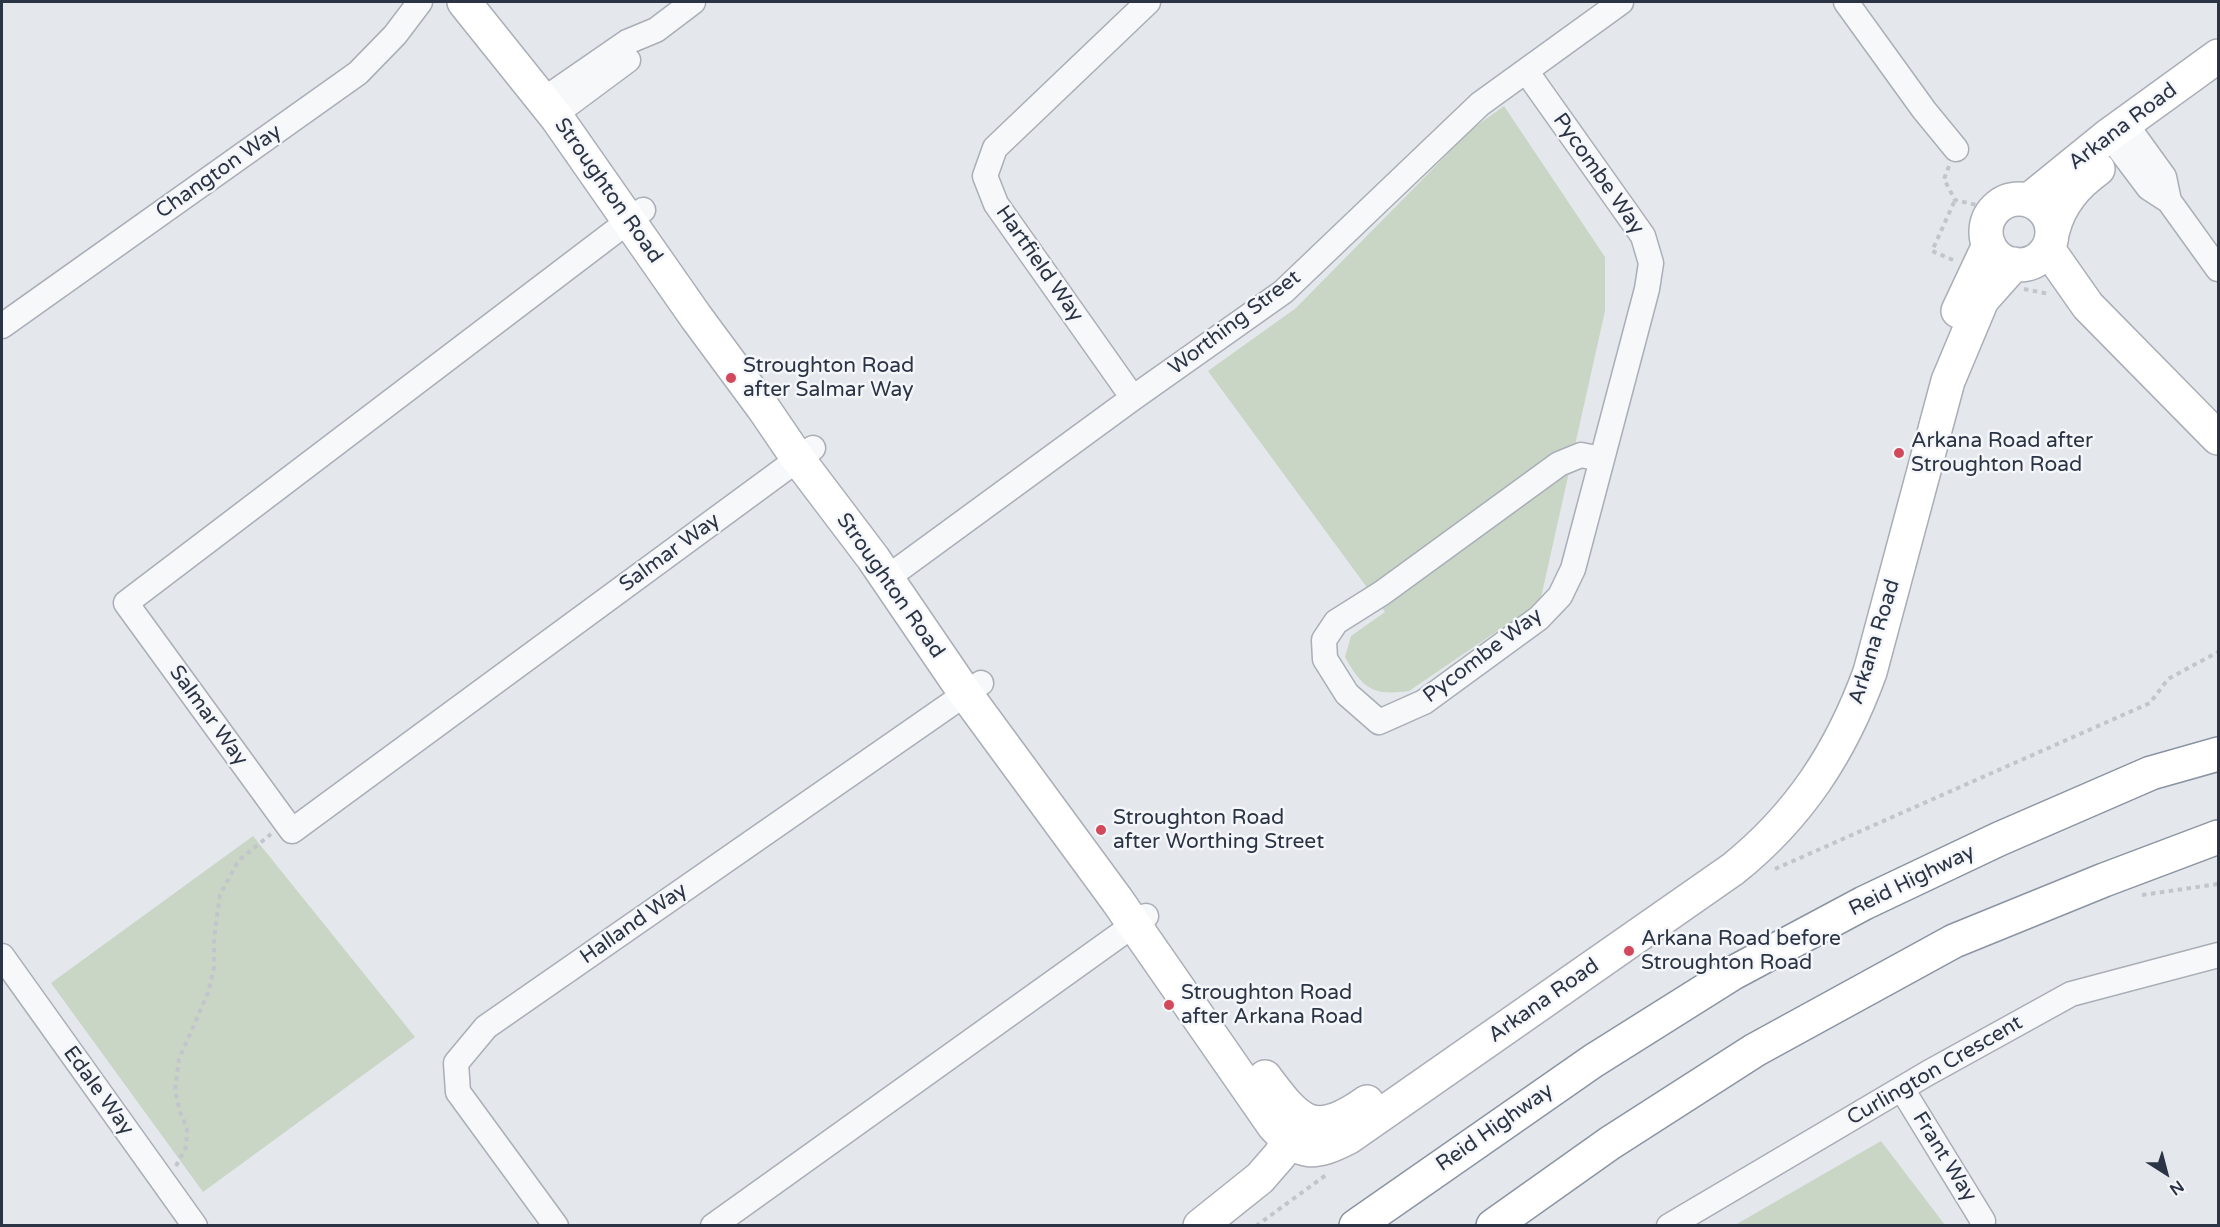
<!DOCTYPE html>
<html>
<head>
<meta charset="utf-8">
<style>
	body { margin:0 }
	#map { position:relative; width:2220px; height:1227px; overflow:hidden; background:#e4e7ec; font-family:"Varela Round",sans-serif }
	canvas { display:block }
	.frame { position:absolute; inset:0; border:3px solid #2b3445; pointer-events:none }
	.north { position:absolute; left:2136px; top:1143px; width:60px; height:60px; -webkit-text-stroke:4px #f4f6f9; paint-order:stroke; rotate:144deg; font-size:16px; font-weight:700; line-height:24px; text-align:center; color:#2b3445 }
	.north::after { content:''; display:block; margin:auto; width:21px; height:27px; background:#2b3445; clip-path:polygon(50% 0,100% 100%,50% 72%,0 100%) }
</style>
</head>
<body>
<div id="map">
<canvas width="2220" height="1227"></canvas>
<div class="frame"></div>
<div class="north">N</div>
</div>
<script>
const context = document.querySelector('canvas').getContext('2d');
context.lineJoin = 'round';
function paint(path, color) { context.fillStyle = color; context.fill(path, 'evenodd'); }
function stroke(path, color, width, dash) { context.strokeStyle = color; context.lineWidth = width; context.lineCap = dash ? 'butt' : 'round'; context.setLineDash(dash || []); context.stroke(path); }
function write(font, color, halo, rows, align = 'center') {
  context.font = font + ' "Varela Round",sans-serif'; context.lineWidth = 5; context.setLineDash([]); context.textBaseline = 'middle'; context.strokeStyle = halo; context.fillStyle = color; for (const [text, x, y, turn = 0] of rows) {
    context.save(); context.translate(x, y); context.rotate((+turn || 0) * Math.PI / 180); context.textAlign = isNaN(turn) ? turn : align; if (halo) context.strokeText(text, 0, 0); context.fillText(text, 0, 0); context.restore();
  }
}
paint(new Path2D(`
	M1504,106L1605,257V311L1540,602L1409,691C1373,696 1363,689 1345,657L1351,636L1385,612L1208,371L1296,308L1472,129Z
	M253,836L415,1037L203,1192L51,983Z
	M1881,1141L1945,1225H1735Z`), '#c9d6c5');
const street = new Path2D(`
	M1846,2L1924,110L1956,149
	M1526,71L1643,236L1651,263L1647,289L1573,569L1560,596L1539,618L1424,702L1379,722L1347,694L1325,659L1324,640L1336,622L1382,593L1559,464L1581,455L1601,459
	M543,100L627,42L656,30L693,2
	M554,115L628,60
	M2125,123L2164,177L2169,201
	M2109,135L2149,188L2169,201L2218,269
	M643,210L126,603L292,831L813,448
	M2,326L358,73L395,35L420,2
	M1133,398L996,204L985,176L995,148L1148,2
	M887,578L1133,398L1283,292L1480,104L1621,2
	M2,956L195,1226
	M1902,1089L1983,1221L1982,1226
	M556,1226L458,1092L456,1063L486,1027L981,683
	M713,1226L1146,916
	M1669,1226L1928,1073L2071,994L2218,955`);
const secondary = new Path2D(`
	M464,2L557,118L696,317L764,409L798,459L873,558L965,693L1117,900L1274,1126C1301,1156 1314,1155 1349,1137L1733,869C1799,816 1841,752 1870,672L1948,381L1982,300L2014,264
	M1986 232a33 33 0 1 1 66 0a33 33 0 1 1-66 0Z
	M2029,200L2109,135L2218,56
	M2053,230C2060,203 2076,185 2098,169
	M2048,249L2088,306L2218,438
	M1958,311L1989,245
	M1265,1077C1299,1123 1314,1140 1367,1102
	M1200,1226L1260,1178L1280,1155L1300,1122`);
const highway = new Path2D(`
	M1356,1226L1593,1061L1733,973L1864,903L1999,839L2151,773L2218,754
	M1493,1226L1610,1143L1755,1050L1954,941L2104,880L2218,837`);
stroke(street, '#a9aeb7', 27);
stroke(secondary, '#a9aeb7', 36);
stroke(highway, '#8b94a3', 36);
stroke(new Path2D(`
	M1949,166L1944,179L1955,200L1977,205L1990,216
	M1953,260L1932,251L1955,200
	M2024,289L2049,294
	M1775,869L2150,703L2168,679L2218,652
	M2142,895L2218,884
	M176,1166L186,1147L187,1128L180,1112L175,1090L179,1059L208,993L214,967V938L220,895L238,861L271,834
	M1256,1226L1326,1175`), '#c2c5cb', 4, [4.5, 4.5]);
stroke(street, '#f7f8fa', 24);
stroke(secondary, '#fff', 33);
stroke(highway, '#fff', 33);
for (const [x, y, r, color] of [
	[731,378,6,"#d1495b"],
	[1899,453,6,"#d1495b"],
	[1101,830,6,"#d1495b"],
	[1629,951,6,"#d1495b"],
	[1169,1005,6,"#d1495b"]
]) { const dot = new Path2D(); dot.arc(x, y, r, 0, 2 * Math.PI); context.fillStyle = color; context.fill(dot); stroke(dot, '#f4f6f9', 2); }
write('21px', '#2b3445', '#f4f6f9', [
	["Arkana Road",2123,127,-37],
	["Changton Way",219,172,-35],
	["Pycombe Way",1598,174,55],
	["Stroughton Road",608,191,55],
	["Hartfield Way",1039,264,55],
	["Worthing Street",1235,323,-37],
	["Salmar Way",670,553,-36],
	["Stroughton Road",890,586,55],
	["Arkana Road",1875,642,-73],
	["Pycombe Way",1483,656,-37],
	["Salmar Way",208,716,54],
	["Reid Highway",1912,881,-26],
	["Halland Way",634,924,-35],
	["Arkana Road",1544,1001,-35],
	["Curlington Crescent",1935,1071,-30],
	["Edale Way",98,1091,54],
	["Reid Highway",1495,1128,-35],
	["Frant Way",1944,1157,58]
]);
write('21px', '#2b3445', '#f4f6f9', [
	["Stroughton Road",743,366],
	["after Salmar Way",743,390],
	["Arkana Road after",1911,441],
	["Stroughton Road",1911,465],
	["Stroughton Road",1113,818],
	["after Worthing Street",1113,842],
	["Arkana Road before",1641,939],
	["Stroughton Road",1641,963],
	["Stroughton Road",1181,993],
	["after Arkana Road",1181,1017]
], 'left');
</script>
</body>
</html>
